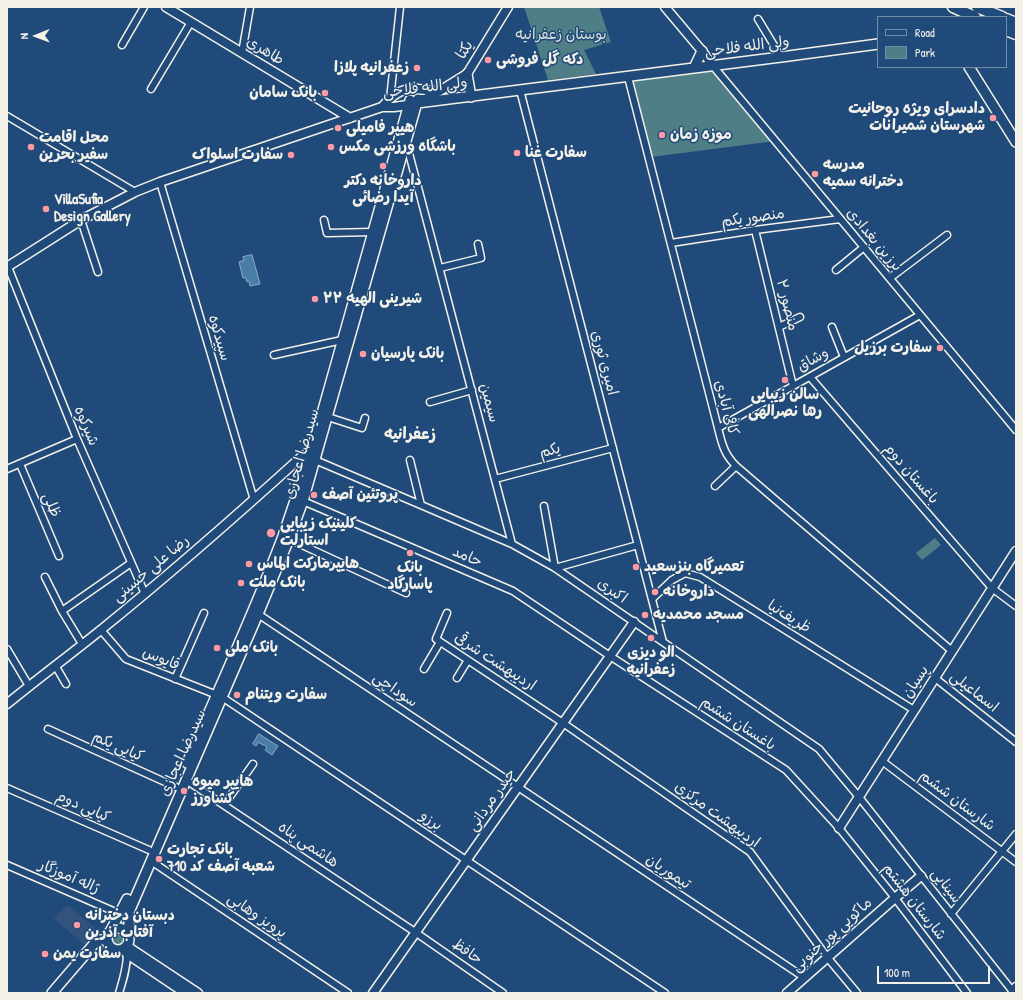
<!DOCTYPE html>
<html>
<head>
<meta charset="utf-8">
<style>
	body { margin:0 }
	#map { position:relative; width:1023px; height:1000px; overflow:hidden; background:#1f4a7a; font-family:"Patrick Hand",sans-serif }
	canvas { display:block }
	.frame { position:absolute; inset:0; border:8px solid #f4f1e8; pointer-events:none }
	.legend { position:absolute; left:877px; top:16px; width:130px; height:52px; box-sizing:border-box; background:#1f4a7a; border:1px solid #748da6; margin:0; padding:5px 7px; list-style:none; font-size:12px; color:#f4f1e8 }
	.legend li { display:flex; align-items:center; gap:8px; height:20px }
	.legend b { width:20px; border:1px solid #748da6 }
	.north { position:absolute; left:16px; top:16px; width:40px; height:40px; -webkit-text-stroke:3px #1f4a7a; paint-order:stroke; rotate:269deg; font-size:11px; font-weight:700; line-height:16px; text-align:center; color:#f4f1e8 }
	.north::after { content:''; display:block; margin:auto; width:14px; height:18px; background:#f4f1e8; clip-path:polygon(50% 0,100% 100%,50% 72%,0 100%) }
	.scale { position:absolute; left:877px; top:966px; width:113px; height:18px; box-sizing:border-box; border:2px solid #f4f1e8; border-top:0; padding-left:5px; font-size:12px; line-height:14px; white-space:nowrap; color:#f4f1e8; -webkit-text-stroke:3px #1f4a7a; paint-order:stroke }
</style>
</head>
<body>
<div id="map">
<canvas width="1023" height="1000"></canvas>
<div class="frame"></div>
<ul class="legend">
<li><b style="height:5px;background:#1f4a7a"></b>Road</li>
<li><b style="height:11px;background:#507e87"></b>Park</li>
</ul>
<div class="north">N</div>
<div class="scale">100 m</div>
</div>
<script>
const context = document.querySelector('canvas').getContext('2d');
context.lineJoin = 'round';
function paint(path, color) { context.fillStyle = color; context.fill(path, 'evenodd'); }
function stroke(path, color, width, dash) { context.strokeStyle = color; context.lineWidth = width; context.lineCap = dash ? 'butt' : 'round'; context.setLineDash(dash || []); context.stroke(path); }
function write(font, color, halo, rows, align = 'center') {
  context.font = font + ' "Patrick Hand","Playpen Sans Arabic",sans-serif'; context.lineWidth = 3; context.setLineDash([]); context.textBaseline = 'middle'; context.strokeStyle = halo; context.fillStyle = color; for (const [text, x, y, turn = 0] of rows) {
    context.save(); context.translate(x, y); context.rotate((+turn || 0) * Math.PI / 180); context.textAlign = isNaN(turn) ? turn : align; if (halo) context.strokeText(text, 0, 0); context.fillText(text, 0, 0); context.restore();
  }
}
paint(new Path2D(`
	M67,905L99,931L85,945L54,919Z`), '#33537e');
paint(new Path2D(`
	M524,7H599L611,42L584,50L596,74L548,80Z
	M711,66L775,141L651,157L630,76Z
	M935,538L941,545L922,560L916,553Z
	M109 939a9 9 0 1 1 18 0a9 9 0 1 1-18 0Z`), '#507e87');
const water = new Path2D(`
	M252,255L260,284L250,286L249,281L247,282L246,278H243L239,262L244,260L243,257Z
	M259,734L278,746L272,755L265,750L267,747L264,745H263L258,742L256,746L253,744Z`);
paint(water, '#497ca6');
stroke(water, '#8dabc0', 1);
const minor = new Path2D(`
	M758,19L781,57
	M122,45L144,7
	M242,53L250,7
	M713,66L1016,430
	M628,77L718,428C722,444 724,454 736,466L952,651
	M151,89L191,22
	M520,90L663,642
	M390,99L400,7
	M7,116L135,192
	M406,142L512,544
	M160,182L254,500
	M81,220L98,272
	M324,220L327,233L372,232
	M755,230L793,386
	M671,243L755,230L840,219
	M8,267L77,439L145,594
	M440,268L481,258L478,244
	M836,270L864,247
	M890,278L947,235
	M779,327L800,317
	M832,327L844,357
	M274,355L342,340
	M810,377L992,588L1016,606
	M430,402L472,390
	M328,417L362,428L365,418
	M718,428L920,315
	M315,460L421,505L512,544L555,568L819,749L859,797L1014,993
	M410,460L421,505
	M20,464L59,556
	M7,469L77,439
	M495,479L613,448
	M715,486L736,466
	M303,501L513,591L610,656L786,770L839,828L895,898L967,993
	M544,506L555,568L638,545
	M289,539L406,593
	M45,577L62,611L82,644
	M652,599L672,580L685,573L700,577L914,710
	M62,611L131,563
	M447,613L436,639L563,723L750,852L827,957L857,993
	M258,614L805,978
	M101,630L126,659L222,697L665,993
	M7,649L29,686
	M55,665L66,684
	M424,669L440,642
	M457,678L468,660
	M935,678L1016,742
	M175,679L204,613
	M48,729L176,787
	M882,761L1016,862
	M186,780L415,932L503,993
	M7,788L149,850
	M224,805L253,764
	M151,861L348,993
	M7,865L120,914
	M951,914L1016,834
	M119,993C123,980 127,968 127,954`);
const tertiary = new Path2D(`
	M166,7L350,118
	M665,7L702,51L713,66
	M419,99H425L438,92L467,74L508,7
	M382,107C400,85 412,87 438,92
	M7,267L81,220L135,192L160,182L382,107H394L414,104
	M7,704C39,678 71,654 102,629C170,574 236,516 300,458L304,455L310,456
	M839,828L1016,551
	M127,946L198,993
	M123,949L127,954L185,993
	M1013,991L1016,987
	M373,993L634,622
	M787,993L895,898L921,876`);
const secondary = new Path2D(`
	M969,67L1016,142
	M694,68L702,51
	M467,74L471,97
	M417,103L781,57L878,44
	M187,763C219,688 254,613 283,536C292,510 301,483 310,456L410,100
	M107 939a11 11 0 1 1 22 0a11 11 0 1 1-22 0Z
	M111,930L127,899
	M129,937V912L258,614L289,539L303,501L418,99
	M52,993L94,944L100,940H107`);
const primary = new Path2D(`
	M953,7L975,17
	M977,7L1002,17
	M1006,19L1016,23
	M1006,30L1016,34`);
stroke(minor, '#f4f1e8', 9);
stroke(tertiary, '#f4f1e8', 11);
stroke(secondary, '#f4f1e8', 12);
stroke(primary, '#f4f1e8', 13);
stroke(minor, '#1f4a7a', 6);
stroke(tertiary, '#1f4a7a', 8);
stroke(secondary, '#1f4a7a', 9);
stroke(primary, '#1f4a7a', 10);
for (const [x, y, r, color] of [
	[488,60,4,"#ff9aa2"],
	[417,68,4,"#ff9aa2"],
	[325,93,4,"#ff9aa2"],
	[993,118,4,"#ff9aa2"],
	[338,128,4,"#ff9aa2"],
	[662,135,4,"#ff9aa2"],
	[31,147,4,"#ff9aa2"],
	[331,147,4,"#ff9aa2"],
	[517,153,4,"#ff9aa2"],
	[291,155,4,"#ff9aa2"],
	[383,166,4,"#ff9aa2"],
	[815,174,4,"#ff9aa2"],
	[46,209,4,"#ff9aa2"],
	[315,299,4,"#ff9aa2"],
	[940,348,4,"#ff9aa2"],
	[363,354,4,"#ff9aa2"],
	[785,380,4,"#ff9aa2"],
	[314,495,4,"#ff9aa2"],
	[271,533,5,"#ff9aa2"],
	[410,553,4,"#ff9aa2"],
	[249,564,4,"#ff9aa2"],
	[636,567,4,"#ff9aa2"],
	[241,583,4,"#ff9aa2"],
	[655,592,4,"#ff9aa2"],
	[645,615,4,"#ff9aa2"],
	[651,638,4,"#ff9aa2"],
	[217,648,4,"#ff9aa2"],
	[237,695,4,"#ff9aa2"],
	[184,791,4,"#ff9aa2"],
	[159,859,4,"#ff9aa2"],
	[77,925,4,"#ff9aa2"],
	[45,954,4,"#ff9aa2"]
]) { const dot = new Path2D(); dot.arc(x, y, r, 0, 2 * Math.PI); context.fillStyle = color; context.fill(dot); stroke(dot, '#1f4a7a', 1.5); }
write('15px', '#dbe0d9', '#1f4a7a', [
	["بوستان زعفرانیه",561,35]
]);
write('15px', '#f4f1e8', '#1f4a7a', [
	["ولی‌ الله فلاحی",747,47,-7],
	["یکتا",465,50,-58],
	["طاهری",265,51,31],
	["ولی‌ الله فلاحی",425,88,-7],
	["منصور یکم",753,218,-8],
	["برزین بغدادی",874,240,50],
	["منصور ۲",787,305,76],
	["سپیدکوه",219,338,74],
	["وشاق",813,360,-29],
	["امیری ثوری",604,363,75],
	["سیمین",489,403,75],
	["کافی آبادی",726,408,75],
	["شیرکوه",86,426,67],
	["یکم",550,451,-15],
	["سیدرضا اعجازی",302,454,-74],
	["باغستان دوم",911,474,49],
	["ظلی",51,505,67],
	["حامد",467,557,23],
	["رضا علی حسینی",151,569,-40],
	["اکبری",612,591,35],
	["ظریف‌نیا",789,617,32],
	["قایوس",161,659,22],
	["اردیبهشت شرقی",495,662,33],
	["پسیان",916,682,-57],
	["سوداچی",395,690,34],
	["اسماعیلی",974,692,38],
	["باغستان ششم",738,724,33],
	["کیایی یکم",118,747,24],
	["سیدرضا اعجازی",183,753,-66],
	["حیدر مردانی",492,800,-55],
	["شارستان ششم",957,801,37],
	["کیایی دوم",83,807,24],
	["اردیبهشت مرکزی",717,815,36],
	["برزو",431,821,34],
	["هاشمی پناه",308,845,34],
	["تیموریان",668,872,34],
	["ژاله آموزگار",69,877,23],
	["سینایی",946,886,52],
	["شارستان هشتم",914,902,52],
	["پرویز وهابی",257,916,34],
	["ماکویی‌ پور جنوبی",832,935,-42],
	["حافظ",467,952,35]
]);
write('bold 15px', '#f4f1e8', '#1f4a7a', [
	["دکه گل فروشی",496,60],
	["زعفرانیه پلازا",409,68,"right"],
	["بانک سامان",317,93,"right"],
	["دادسرای ویژه روحانیت",985,109,"right"],
	["شهرستان شمیرانات",985,126,"right"],
	["هیپر فامیلی",346,128],
	["موزه زمان",670,135],
	["محل اقامت",39,138],
	["سفیر بحرین",39,155],
	["باشگاه ورزشی مکس",339,147],
	["سفارت غنا",525,153],
	["سفارت اسلواک",283,155,"right"],
	["مدرسه",823,165],
	["دخترانه سمیه",823,182],
	["داروخانه دکتر",383,181,"center"],
	["آیدا رضائی",383,198,"center"],
	["VillaSufia",54,200],
	["Design Gallery",54,217],
	["شیرینی الهیه ٣٣",323,299],
	["سفارت برزیل",932,348,"right"],
	["بانک پارسیان",371,354],
	["سالن زیبایی",785,395,"center"],
	["رها نصرالهی",785,412,"center"],
	["پروتئین آصف",322,495],
	["کلینیک زیبایی",280,524],
	["استارلت",280,541],
	["هایپرمارکت الماس",257,564],
	["تعمیرگاه بنزسعید",644,567],
	["بانک",410,568,"center"],
	["پاسارگاد",410,585,"center"],
	["بانک ملت",249,583],
	["داروخانه",663,592],
	["مسجد محمدیه",653,615],
	["بانک ملی",225,648],
	["الو دیزی",651,653,"center"],
	["زعفرانیه",651,670,"center"],
	["سفارت ویتنام",245,695],
	["هایپر میوه",192,782],
	["کشاورز",192,799],
	["بانک تجارت",167,850],
	["شعبه آصف کد 710",167,867],
	["دبستان دخترانه",85,916],
	["آفتاب آذرین",85,933],
	["سفارت یمن",53,954]
], 'left');
write('bold 16px', '#f4f1e8', '#1f4a7a', [
	["زعفرانیه",410,435]
]);
</script>
</body>
</html>
